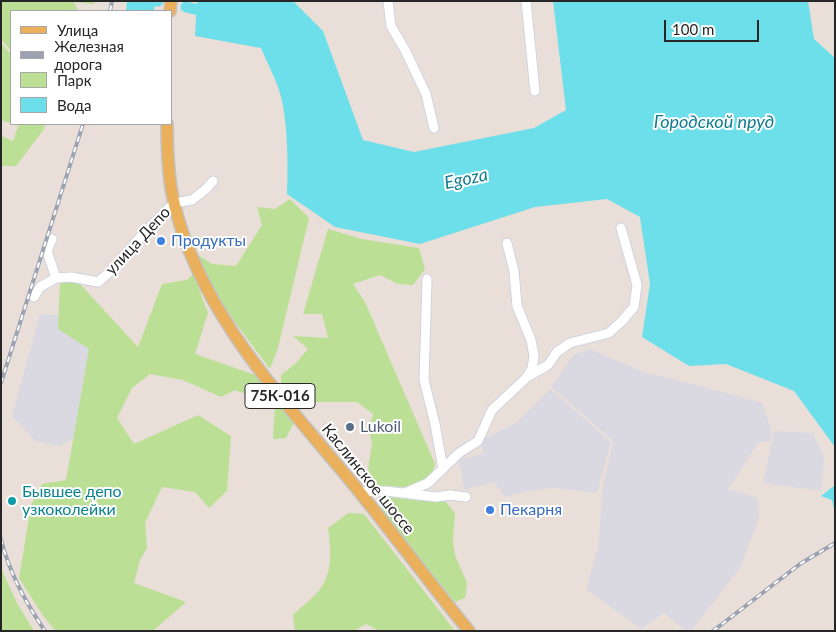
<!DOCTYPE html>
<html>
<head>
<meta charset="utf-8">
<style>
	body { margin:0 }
	#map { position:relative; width:836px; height:632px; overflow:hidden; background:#e9dfd8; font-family:Lato,sans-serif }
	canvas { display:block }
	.frame { position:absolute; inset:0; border:2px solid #262626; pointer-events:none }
	.legend { position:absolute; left:10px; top:10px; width:162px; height:115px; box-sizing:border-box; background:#fff; border:1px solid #a8a8a8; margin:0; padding:6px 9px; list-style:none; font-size:15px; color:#262626 }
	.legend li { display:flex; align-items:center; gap:10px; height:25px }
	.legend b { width:25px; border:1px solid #a8a8a8 }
	.scale { position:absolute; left:664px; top:20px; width:95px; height:22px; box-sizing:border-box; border:2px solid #262626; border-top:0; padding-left:6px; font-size:15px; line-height:18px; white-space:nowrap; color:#262626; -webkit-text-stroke:4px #fff; paint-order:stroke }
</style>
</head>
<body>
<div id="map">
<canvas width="836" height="632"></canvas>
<div class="frame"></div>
<ul class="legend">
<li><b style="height:6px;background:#ebb05b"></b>Улица</li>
<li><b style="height:6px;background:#9ba2b1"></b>Железная дорога</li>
<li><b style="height:14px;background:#bbdf95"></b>Парк</li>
<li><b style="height:14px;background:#6cdfea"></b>Вода</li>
</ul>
<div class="scale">100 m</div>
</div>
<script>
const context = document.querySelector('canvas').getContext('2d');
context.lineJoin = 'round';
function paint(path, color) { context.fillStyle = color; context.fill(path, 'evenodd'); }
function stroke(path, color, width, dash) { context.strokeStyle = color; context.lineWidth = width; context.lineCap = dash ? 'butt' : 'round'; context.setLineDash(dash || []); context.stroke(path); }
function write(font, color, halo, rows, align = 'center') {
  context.font = font + ' Lato,sans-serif'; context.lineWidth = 4; context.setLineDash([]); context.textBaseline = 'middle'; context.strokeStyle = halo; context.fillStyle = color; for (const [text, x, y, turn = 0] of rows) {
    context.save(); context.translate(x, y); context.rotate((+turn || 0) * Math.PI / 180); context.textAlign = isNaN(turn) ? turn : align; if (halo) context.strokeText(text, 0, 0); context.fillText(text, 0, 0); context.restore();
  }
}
paint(new Path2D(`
	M40,314L65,316L96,348L84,434L59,446L35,441L12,416Z
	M590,349L644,372L694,384L762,403L771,428V441L758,443L728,489L758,498L759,518L740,568L691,631H686L664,613L641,629L586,589L598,548L603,487L613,441L551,387L573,355Z
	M550,389L611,442L597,493L553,488L523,492L505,497L494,482L464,490L459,460L484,453L479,441L517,422Z
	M774,431L813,433L824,457L821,491L763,483Z`), '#dad9e1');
paint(new Path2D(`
	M1,1H95L94,4L74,2L78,11H11V51L1,39Z
	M1,43L11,54V124H13L1,120Z
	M19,124H45L44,129L16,166H1V136L13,141Z
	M290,199L309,218L278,348L270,369L208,286L198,255L212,264L236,266L262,225L257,207L275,209Z
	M328,229L362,239L419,248L425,269L413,285L398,284L380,275L353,284L365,302L435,464L430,480L408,487L378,486L368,470L372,443L369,429L373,414L357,402H317L297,399L281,386V375L295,364L308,349L293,336L328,338L322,314H303Z
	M193,274L208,313L195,354L258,376L266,386L257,394L278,402L294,423L286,438L273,439L275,405L235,390L221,397L183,380L150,374L132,388L117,418L134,444L198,415L231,436L227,491L209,508L195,492L162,487L145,523L147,548L140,560L134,583L186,602L153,631H56L44,617L19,578L31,505L42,484L66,480L89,349L58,329L60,282L79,283L138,347L162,284L187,280Z
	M387,497L423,501H445L455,513L453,541L455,555L467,583L465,598L455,602L379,510Z
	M348,513L364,514L455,631H379L366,624L354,631H295L293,615C301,607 314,598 321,588C333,570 331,549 328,528Z
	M1,568L17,603L34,631H1Z`), '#bbdf95');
paint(new Path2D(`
	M127,1H155L154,11H126Z
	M197,1H293L323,31L363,140L414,152L534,128L566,110L553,1H808L814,39L835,58V447L794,391L726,364L689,366L642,337L650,284L640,217L607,199L535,207L420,244L335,227L287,194C288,165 288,134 283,106C280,86 269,67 261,48L195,36Z
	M835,485V514L832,500L821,496Z`), '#6cdfea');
stroke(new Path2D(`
	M157,1H158
	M186,7L211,13`), '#6cdfea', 11);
const minor = new Path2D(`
	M388,1L391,26L405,50L426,94L434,128
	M526,1L535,91
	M52,239L47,251L56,278L71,277L98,282L112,270L143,234L174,203L192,200L206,189L213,181
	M427,279L424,380L435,424L443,469
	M34,297L40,287L56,278
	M527,377L548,365L557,352L570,343L609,333L622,321L634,307L637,285L621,228
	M359,492L386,491L436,497L450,495L466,497
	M405,493L428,483L459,453L478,441L492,410L525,379L532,369L534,356L531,340L517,306L514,271L507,243`);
const major = new Path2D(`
	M170,11L171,1
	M167,124C167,150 168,177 174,203C200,312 280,396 349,479C390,529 428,581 469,631`);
stroke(minor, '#cdd4e0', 11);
stroke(major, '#c2c2c2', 14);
stroke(minor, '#fff', 9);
stroke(major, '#ebb05b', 11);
const rail = new Path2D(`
	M110,11L112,1
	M1,383L83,124
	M1,539C9,573 26,603 45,631
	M713,631L800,564L835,543`);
stroke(rail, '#9ba2b1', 4);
stroke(rail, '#fff', 2, [5.5]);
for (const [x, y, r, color] of [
	[161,241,5,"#3f7fe0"],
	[350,427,5,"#5c6f8a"],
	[12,501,5,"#0f9aa8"],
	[490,510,5,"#3f7fe0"]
]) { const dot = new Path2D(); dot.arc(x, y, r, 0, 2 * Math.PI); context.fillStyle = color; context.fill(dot); stroke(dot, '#fff', 2); }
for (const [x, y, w] of [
	[280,396,70]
]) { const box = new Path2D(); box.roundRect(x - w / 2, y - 12.5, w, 25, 4); context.fillStyle = '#fff'; context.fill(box); stroke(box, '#262626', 1); }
write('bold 15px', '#262626', null, [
	["75К-016",280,396]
]);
write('16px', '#262626', '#fff', [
	["улица Депо",138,241,-47],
	["Каслинское шоссе",368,479,51]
]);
write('16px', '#366cbe', '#fff', [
	["Продукты",171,241],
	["Пекарня",500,510]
], 'left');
write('16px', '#4e5e75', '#fff', [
	["Lukoil",360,427]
], 'left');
write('16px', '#0d838f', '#fff', [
	["Бывшее депо",22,492],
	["узкоколейки",22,510]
], 'left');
write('italic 18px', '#117b90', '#fff', [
	["Городской пруд",714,122],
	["Egoza",466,179,-12]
]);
</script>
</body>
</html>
